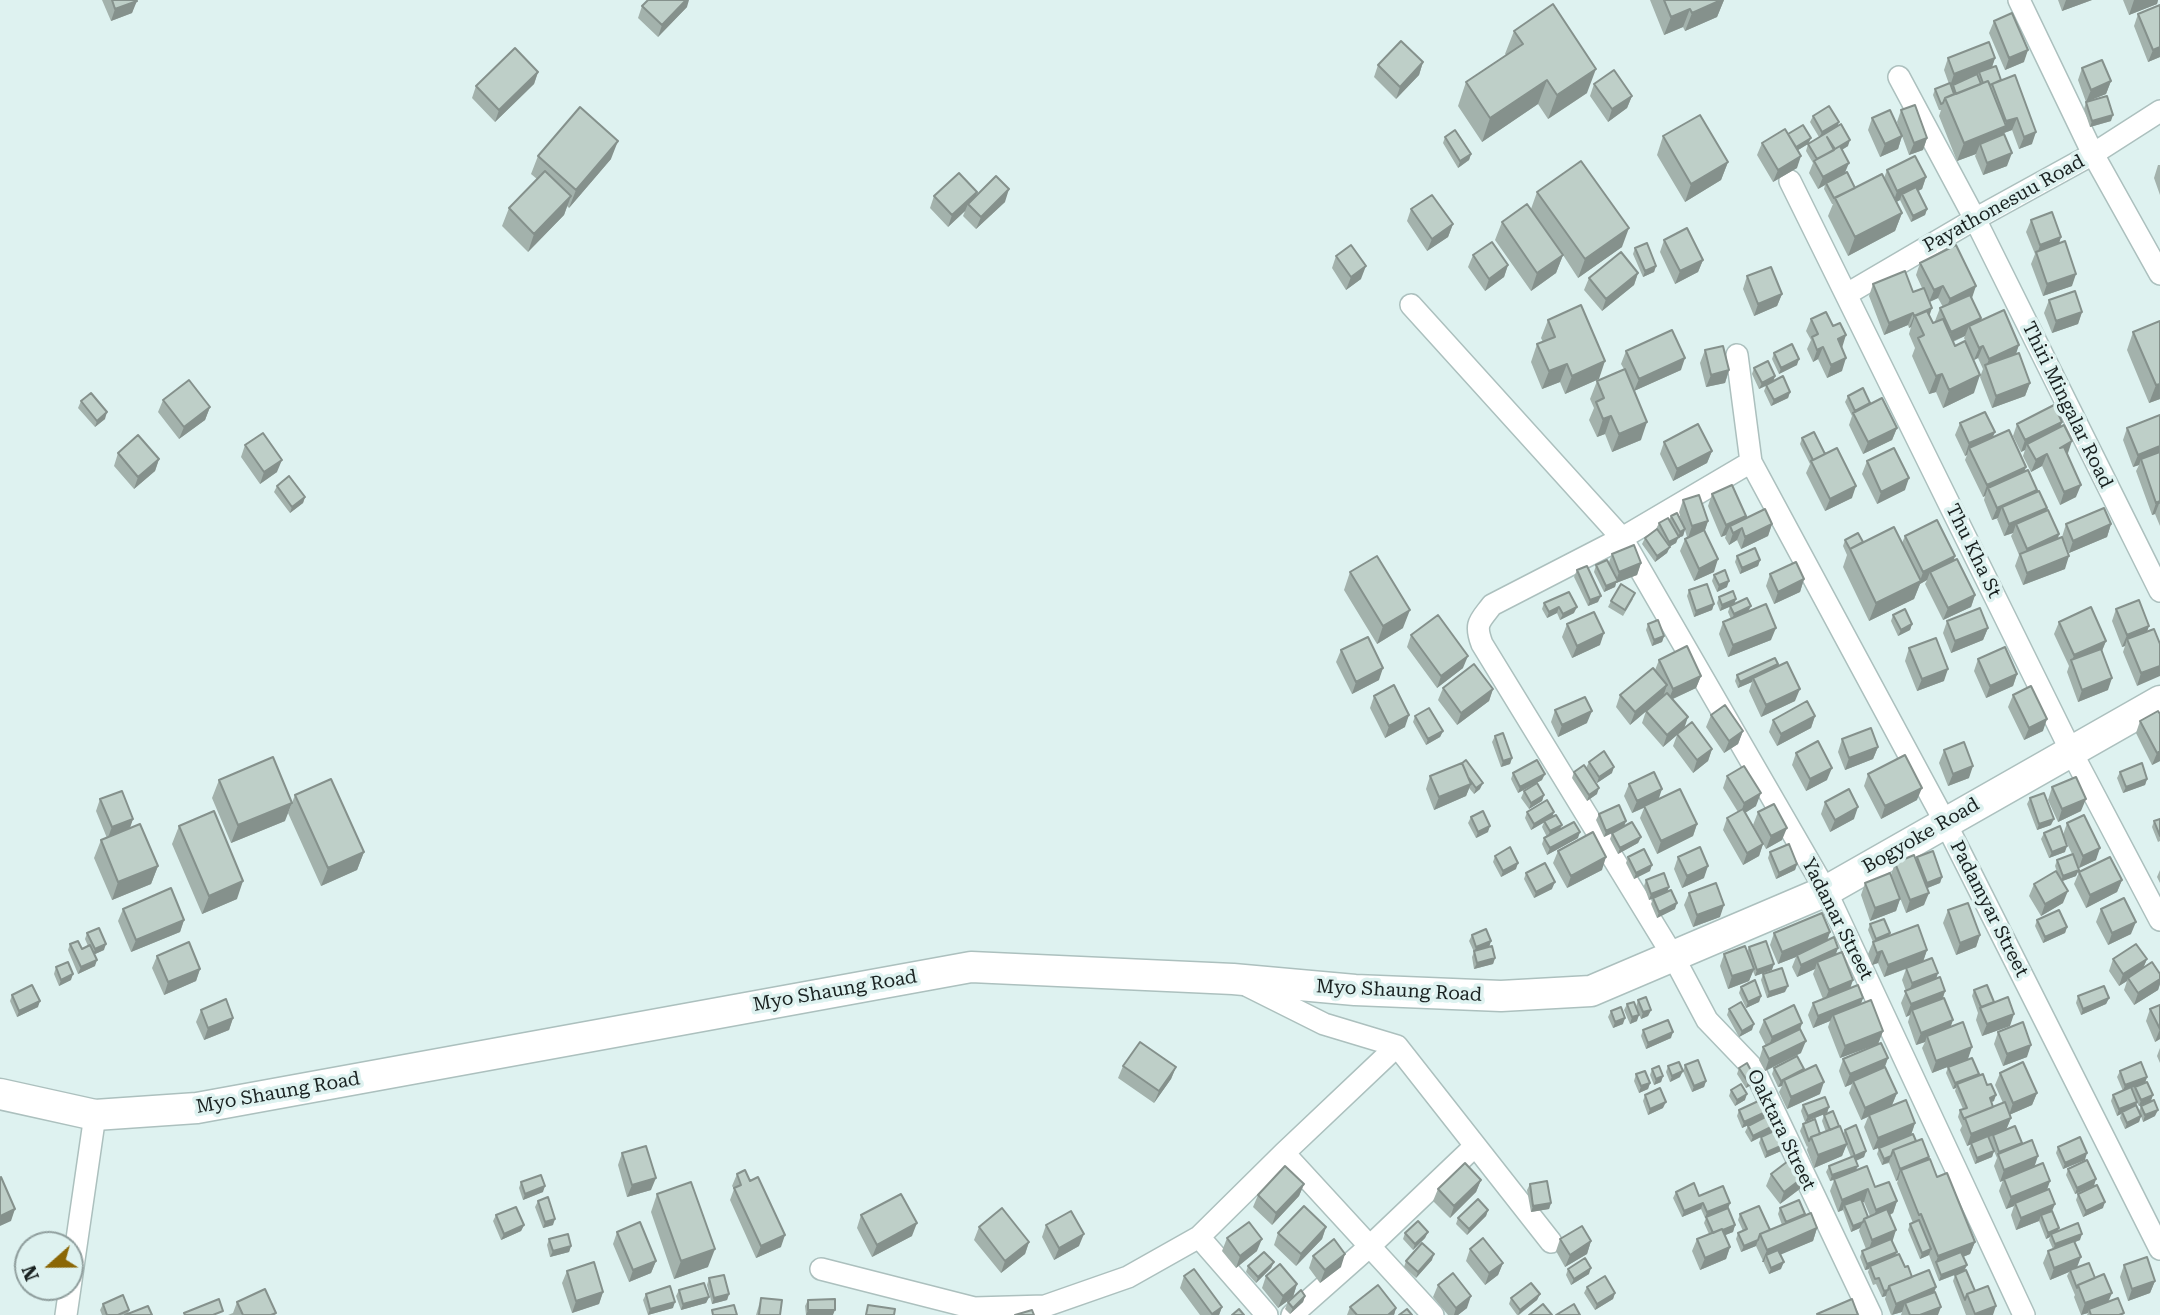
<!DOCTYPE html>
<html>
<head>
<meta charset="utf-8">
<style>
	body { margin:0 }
	#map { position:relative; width:2160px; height:1315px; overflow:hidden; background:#def2f0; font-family:"Roboto Serif",serif }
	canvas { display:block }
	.north { position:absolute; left:14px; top:1231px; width:70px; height:70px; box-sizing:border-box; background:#def2f0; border:2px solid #8f9e9d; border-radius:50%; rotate:249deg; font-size:19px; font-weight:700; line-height:28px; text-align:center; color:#192120 }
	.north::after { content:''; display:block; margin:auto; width:24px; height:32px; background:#8b6706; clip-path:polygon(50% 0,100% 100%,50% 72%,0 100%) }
</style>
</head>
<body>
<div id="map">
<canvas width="2160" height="1315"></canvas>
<div class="north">N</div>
</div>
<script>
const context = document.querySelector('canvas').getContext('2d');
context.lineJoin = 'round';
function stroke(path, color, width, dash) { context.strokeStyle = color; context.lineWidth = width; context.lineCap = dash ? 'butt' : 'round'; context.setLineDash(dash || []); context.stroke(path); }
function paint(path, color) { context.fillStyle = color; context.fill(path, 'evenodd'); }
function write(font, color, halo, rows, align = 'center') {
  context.font = font + ' "Roboto Serif",serif'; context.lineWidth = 7; context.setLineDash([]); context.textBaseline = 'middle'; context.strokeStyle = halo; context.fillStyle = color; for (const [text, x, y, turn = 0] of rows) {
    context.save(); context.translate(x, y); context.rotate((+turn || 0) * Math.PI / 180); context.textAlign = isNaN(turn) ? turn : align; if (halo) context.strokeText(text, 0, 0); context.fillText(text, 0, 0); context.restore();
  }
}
const street = new Path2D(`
	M2019,0L2093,154L2160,274
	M1899,77L1975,219L2160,591
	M1790,181L2071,751L2160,920
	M1847,294L1975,219L2093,154L2160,111
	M1411,305L1622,538L1826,891L2024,1315
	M1737,355L1751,462L1622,538L1492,605C1480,621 1474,623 1482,644L1673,956L1707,1020L1754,1069L1871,1315
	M1751,462L1945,822L2160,1249
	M1248,986L1324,1024L1397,1046L1551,1242
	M1284,1153L1433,1315
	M1199,1237L1267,1315
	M821,1269L974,1308L1045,1306L1128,1277L1199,1237L1284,1153L1397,1046
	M66,1315L95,1115
	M1292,1315L1370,1246L1475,1146`);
const secondary = new Path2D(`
	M0,1094L95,1115L197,1108L971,967L1233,979L1355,990L1501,996L1591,991L1826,891L2160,701`);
stroke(street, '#acc0be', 24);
stroke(secondary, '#acc0be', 33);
stroke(street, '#fff', 21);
stroke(secondary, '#fff', 30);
paint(new Path2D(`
	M102,0H136L132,13L111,21Z
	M1650,0H1724L1717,17L1685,31L1683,27L1664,35Z
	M2058,0H2092L2062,11Z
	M2123,0H2158L2157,4L2129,15Z
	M2160,5V57L2148,62L2134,26L2138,14Z
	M642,6L687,7L658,37L638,18Z
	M1994,21L2024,62L2005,70L1989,33Z
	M1514,31L1587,93L1548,119L1538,104L1482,142L1458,106L1466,82L1506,55L1505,54Z
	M1948,58H1995L1992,67L2001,80L2032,144L2019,149L2012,130L2004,133L2007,166L1983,175L1975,156L1976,154L1957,161L1939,116L1941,110H1939L1933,95L1935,89L1949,84L1944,70Z
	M1423,62L1419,75L1396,99L1374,77L1378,65Z
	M2082,68L2111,81L2106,94L2086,102L2078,80Z
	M538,72L534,84L495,122L472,98L476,86Z
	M1594,84L1632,96L1627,108L1608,122L1590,96Z
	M2086,102L2111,121L2090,127L2084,109Z
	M1901,110L1927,138L1923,150L1909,155L1897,122Z
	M1813,116L1837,127L1848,146L1842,150L1845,173L1855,188L1884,178L1887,170L1926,177L1922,189L1918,191L1927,209L1925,215L1911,222L1900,200L1896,202L1902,213L1895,231L1848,256L1828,216L1833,204H1832L1824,189L1825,185L1818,189L1809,173L1813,163L1806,151L1808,144L1819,137L1810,122Z
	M1872,118L1902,136L1898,149L1880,157L1868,130Z
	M1788,134L1811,138L1808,144L1798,150L1797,168L1773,182L1757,155L1762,143Z
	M1663,136L1728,162L1721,180L1685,202L1657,155Z
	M1445,137L1471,154L1469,160L1458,168L1443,143Z
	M538,156L611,159L569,208L567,206L564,215L528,252L502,226L509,208L537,179L531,174Z
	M2158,165H2160V195L2154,178Z
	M977,192L975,196L1005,202L976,229L963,216L965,211L948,227L930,208L934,196Z
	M1537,192L1622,247L1578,278L1563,255L1556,273L1531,291L1495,240L1502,222L1531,209Z
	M1411,209L1453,224L1448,237L1427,251L1407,221Z
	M2031,220L2061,237L2059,243L2072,286L2043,296L2031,264L2035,254L2026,232Z
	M1664,240L1703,260L1698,272L1675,284L1660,252Z
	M1635,248L1656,266L1654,272L1643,277L1633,254Z
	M1473,255L1508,265L1504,277L1485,291L1468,267Z
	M1336,256L1361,279L1346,290L1332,268Z
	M1920,263L1972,298L1981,318V320L2016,354L2030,383L2025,396L1992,408L1980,377L1983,369L1978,358L1974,360L1964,338L1965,336L1953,342L1974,393L1943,408L1936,392L1929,394L1912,356L1915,348L1909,334L1911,327L1909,328L1908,325L1884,335L1869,296L1873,284L1913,292L1922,288L1916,275ZM1938,298L1943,307L1940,308L1935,321L1936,322L1933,323L1929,315L1930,302Z
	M1638,273L1634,285L1602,311L1584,290L1589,278Z
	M1747,276L1782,294L1777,306L1754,316L1743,289Z
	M2049,300L2082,312L2078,324L2052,333L2044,313Z
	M1811,319L1841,348L1842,371L1827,378L1818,359L1813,362L1807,349L1811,340L1806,331Z
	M1548,320L1599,379L1565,394L1560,382L1542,389L1531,362L1537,344L1543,342L1541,338Z
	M2160,321V399L2149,403L2127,350L2133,332Z
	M1705,350L1729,370L1725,383L1706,387L1700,363Z
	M1626,351L1681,370L1634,391L1641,440L1612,452L1605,434L1597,437L1589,420L1594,408L1590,399L1597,381L1624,369L1621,364Z
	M1774,353L1797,365L1779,374L1772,359Z
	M1754,368L1775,376L1773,381L1790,392L1788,398L1771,406L1764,391L1766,386L1759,389L1752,374Z
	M1848,396L1870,403V405L1897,428L1892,440L1863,454L1849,425L1852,416L1845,402Z
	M163,400L210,407L205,420L179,439L158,412Z
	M81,401L105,419L95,427L78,408Z
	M2160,415V526L2155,514L2152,515L2136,471L2139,465L2133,467L2123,440L2127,428Z
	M2062,422L2060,427L2068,453L2067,454L2076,497L2060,505L2042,466L2031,472L2023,456L2025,450L2021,452L2013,436L2017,424Z
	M1960,423L1993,437L2024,472L2037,490L2036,493L2047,508L2045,511L2059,534L2058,539L2062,537L2066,524H2111L2107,537L2069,553L2063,539L2065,569L2023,585L2015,566L2019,555L2011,536L2013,533L2004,536L1997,519L1998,518L1992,520L1984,500L1985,496L1983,497L1965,460L1967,455L1965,456L1955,435Z
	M1802,438L1825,454L1852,498L1825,511L1806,473L1810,464L1800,444Z
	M1664,442L1712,451L1707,463L1673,481L1660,454Z
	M245,445L277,472L260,484L241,457Z
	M118,453L159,459L155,471L134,489L114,466Z
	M1867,461L1905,490L1877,504L1862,474Z
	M277,486L305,497L303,503L290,513L274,492Z
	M1712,494L1746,516L1745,518L1772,524L1768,536L1741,549L1737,540L1729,545L1725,538L1726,535L1721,537L1708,506Z
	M1683,500L1708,521L1705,530L1714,572L1694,581L1680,551L1685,539L1687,537L1685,530L1683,536L1678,538L1676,543L1669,547L1667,553L1655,562L1642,544L1645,538L1656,529L1659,523L1669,520L1671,516L1683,526L1679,512Z
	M1905,536L1954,560L1975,595L1971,607L1943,620L1925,584L1927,580L1920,584L1914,599L1869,621L1843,567L1847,555L1843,546L1845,540L1863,542L1902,543Z
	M1612,554L1641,563L1637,575L1616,583L1615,587L1604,592L1594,572L1596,565L1609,562Z
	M1737,556L1760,560L1758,566L1740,574L1735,562Z
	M1577,570L1598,602L1588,606L1574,577Z
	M1350,572L1403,628L1377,644L1344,590Z
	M1770,574L1804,579L1800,592L1774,604L1766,586Z
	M1714,575L1727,587L1717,592L1712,581Z
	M1689,590L1714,604L1712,610L1694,617L1687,596Z
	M1569,592L1574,613L1560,620L1557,613L1547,618L1542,609L1544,603Z
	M1719,597L1749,611L1771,640L1728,657L1719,634L1723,622L1731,619L1728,612L1730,606L1720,611L1717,603Z
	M1633,599L1623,616L1608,607L1611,601Z
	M2116,609L2147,631L2160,644L2137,686L2123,652L2125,646L2122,647L2112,621Z
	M1893,615L1912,624L1910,630L1898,636L1891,621Z
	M1947,621L1988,628L1983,640L1951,653L1943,633Z
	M2059,622L2106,641L2102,651L2108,690L2078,702L2067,672L2069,666L2054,634Z
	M1567,624L1600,645L1572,658L1562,637Z
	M1648,624L1664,636L1662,642L1652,646L1646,630Z
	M1411,635L1463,668L1437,688L1407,647Z
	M1909,648L1944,681L1917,691L1905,661Z
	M1341,650L1379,680L1352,694L1336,662Z
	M1978,659L2017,674L2013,686L1986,698L1974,671Z
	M1659,660L1701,676L1696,688L1673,699L1684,729L1712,749L1708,761L1693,773L1673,746L1677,735L1663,747L1642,723L1646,711L1630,725L1616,707L1620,695L1655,670Z
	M1778,664L1777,667L1795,701L1761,717L1749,691L1752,682L1738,688L1735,681L1737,675Z
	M1443,688L1493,689L1489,701L1457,725L1438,700Z
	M2013,695L2043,731L2024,740L2008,707Z
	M1374,696L1405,727L1385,738L1370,708Z
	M1555,710L1587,723L1558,737L1551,722Z
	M2160,714V761L2152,765L2136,733L2140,721Z
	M1711,715L1743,731L1738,744L1724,753L1706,727Z
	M1415,716L1443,731L1440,737L1426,745L1413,722Z
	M1815,716L1811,728L1777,746L1769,732L1773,720Z
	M1495,736L1512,758L1510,764L1501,767L1492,742Z
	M1842,739L1878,747L1873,759L1845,770L1838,752Z
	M1944,750L1969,778L1948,786L1939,763Z
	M1796,753L1827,780L1806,791L1792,765Z
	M1589,762L1612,773L1597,783L1586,768Z
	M1461,764L1480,789L1474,794L1469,788L1466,796L1434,810L1426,789L1430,776Z
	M1574,772L1597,794L1587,801L1572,778Z
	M2120,772L2147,779L2145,785L2123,793L2117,778Z
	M1513,773L1542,780L1518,793L1511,779Z
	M1868,774L1917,800L1881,819L1864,786Z
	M1727,776L1756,806L1745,813L1763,844L1759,856L1743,865L1723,830L1727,818L1738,812L1723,788Z
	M219,780L285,821L231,843L212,798Z
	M1629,784L1658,800L1697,824L1693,836L1657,854L1640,818L1644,808L1632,813L1624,796Z
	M2052,787L2081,811L2058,822L2048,800Z
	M1524,791L1544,795L1542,801L1529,809L1521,798Z
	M295,795L364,852L357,870L321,886L288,813Z
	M2030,798L2051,825L2037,830L2027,804Z
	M100,799L133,819L129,828L158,866L151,884L112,900L94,858L101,840L107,838L96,811Z
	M1825,802L1854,819L1830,832L1821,814Z
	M1527,812H1554L1552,817L1560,830L1578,838L1547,855L1542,844L1544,838L1547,837L1542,827L1544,822L1531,830L1525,818Z
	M1758,812L1782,840L1766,849L1753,825Z
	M1599,814L1625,826L1641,837L1638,843L1618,854L1610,839L1612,833L1604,837L1596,820Z
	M1471,817L1488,832L1476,838L1468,823Z
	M2160,819V841L2158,842L2152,827L2154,821Z
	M2067,823L2096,860L2079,868L2075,860L2076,876L2062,881L2063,903L2041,916L2029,896L2034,884L2058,875L2055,866L2057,860L2072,854L2063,835Z
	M179,826L237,899L202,914L172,844Z
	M2044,833L2065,852L2049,858L2041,839Z
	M1558,851L1602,870L1567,888L1553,863Z
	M1770,852L1797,864L1795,870L1776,879L1768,858Z
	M1495,856L1516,869L1501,877L1493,862Z
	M1628,857L1650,871L1634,879L1626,863Z
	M1678,857L1704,878L1682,888L1674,869Z
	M1917,857L1942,877L1940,883L1927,888L1924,905L1906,913L1891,875L1895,863L1916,860Z
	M2160,870V883L2157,877Z
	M2079,872L2122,880L2117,892L2086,908L2074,884Z
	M1526,873L1552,889L1534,898L1524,879Z
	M1646,880L1667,892L1675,909L1657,918L1651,904L1653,898L1649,900L1644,886Z
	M1865,883L1900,899L1896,911L1870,921L1861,895Z
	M1689,893L1720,917L1693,927L1684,905Z
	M123,909L184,920L180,932L131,952L118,921Z
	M2101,909L2131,934L2108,945L2096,922Z
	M1948,910L1980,935L1976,947L1956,955L1943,923Z
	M2037,920L2067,927L2065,933L2043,943L2035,926Z
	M1870,924L1890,933L1889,936L1927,950L1923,961L1945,991L1943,998L1950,1027L1968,1059L1932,1073L1922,1048L1925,1042L1916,1045L1908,1022L1910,1015L1906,1017L1901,1003L1906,991L1902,980L1906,969L1884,977L1878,963L1872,965L1868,954L1873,942L1868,930Z
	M1830,932L1827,940L1836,955L1850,988L1861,1004L1883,1031L1878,1044L1840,1058L1828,1027L1830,1021L1813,1028L1808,1015L1813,1003L1823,999L1813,974L1815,969L1797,977L1792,967L1796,957L1778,964L1770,945L1774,933Z
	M87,933L104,950L95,954V966L78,974L68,950L70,944L82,949L88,946L85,939Z
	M1472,935L1491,941L1489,947L1495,958L1493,964L1474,969L1472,957L1474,952L1469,941Z
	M1749,947L1772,970L1755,976L1753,971L1749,981L1728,989L1720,966L1724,954L1747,952Z
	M157,956L200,969L196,981L164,995L152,968Z
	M2113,959H2147L2143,968L2160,974V984L2158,990L2134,1005L2124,990L2127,981L2119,986L2109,971Z
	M56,967L71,980L59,986L54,974Z
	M1763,974L1785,992L1767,998L1761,980Z
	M1741,987L1761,996L1759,1002L1746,1008L1739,993Z
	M1974,990L1994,1002L2010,1026L1982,1036L1976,1020L1978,1013L1972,996Z
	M12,995L38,1007L17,1017L10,1001Z
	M2078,996L2109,998L2106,1004L2081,1015L2076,1003Z
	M1638,1000L1651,1010L1648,1016L1641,1019L1636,1007Z
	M1627,1004L1637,1021L1630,1024L1624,1010Z
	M2160,1005V1039L2155,1042L2146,1021L2150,1009Z
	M1729,1009L1752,1030L1739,1037L1727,1015Z
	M201,1010L233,1018L229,1030L204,1040L196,1022Z
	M1611,1011L1623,1024L1613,1028L1608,1017Z
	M1764,1020L1802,1023L1800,1030L1801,1053L1765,1071L1759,1060L1763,1047L1766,1046L1759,1032Z
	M1643,1030L1671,1038L1646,1049L1641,1036Z
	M1998,1032L2027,1057L2003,1066L1994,1044Z
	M2160,1048V1063L2157,1056Z
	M1888,1058L1885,1067L1897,1093L1892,1105L1915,1123L1911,1135L1873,1150L1864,1127L1868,1117L1861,1120L1849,1093L1852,1084L1845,1087L1839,1071L1843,1059Z
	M1685,1065L1706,1081L1704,1087L1692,1092L1683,1071Z
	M1123,1066L1176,1067L1171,1079L1154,1103L1118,1078Z
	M1668,1066L1680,1077L1670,1082L1666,1072Z
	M1948,1067L1978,1076L1994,1101L1991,1102L1993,1107L2003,1103L1995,1085L2000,1073L2037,1093L2032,1105L2009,1115L2011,1118L2006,1130L2021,1145L2034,1167L2047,1190L2057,1231L2080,1240L2075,1242L2077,1267L2095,1278L2109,1302L2124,1313L2123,1315H2087L2088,1313L2081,1315L2074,1297L2075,1295L2067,1276L2069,1272L2050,1280L2043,1263L2048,1251L2053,1249L2049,1240L2050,1237L2046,1239L2039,1221L2016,1230L2011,1215L2014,1206L2006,1209L1999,1191L2003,1180L2000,1182L1994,1166L1997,1158L1994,1151L1992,1157L1975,1164L1969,1149L1971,1144L1967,1146L1960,1130L1962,1126L1958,1117L1960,1110L1963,1109L1955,1091L1956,1088L1953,1089L1946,1073Z
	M1739,1068L1753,1084L1746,1088L1737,1074Z
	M1774,1068L1803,1071L1820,1094L1787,1109L1779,1092L1782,1086L1778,1087L1772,1074Z
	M1652,1069L1663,1076L1661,1082L1654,1085L1650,1075Z
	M2120,1071L2147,1077L2145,1083L2151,1101L2139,1106L2137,1103L2136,1106L2139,1111L2141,1106L2155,1116L2143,1122L2141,1116L2139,1122L2125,1129L2120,1118L2121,1114L2117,1116L2111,1101L2113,1095L2123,1091L2117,1077Z
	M1636,1074L1650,1083L1648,1089L1639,1093L1634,1081Z
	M1731,1090L1745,1100L1735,1106L1729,1096Z
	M1645,1095L1663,1108L1648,1115L1643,1101Z
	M1803,1105L1829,1107L1827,1113L1805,1122L1801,1111Z
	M1739,1110L1770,1115L1777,1124L1774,1130L1761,1137L1781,1151L1765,1158L1759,1143L1761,1137L1751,1142L1745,1132L1748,1126L1764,1118L1742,1128L1737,1116Z
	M1824,1115L1843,1134L1845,1130L1866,1151L1864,1157L1856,1161V1170L1875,1187L1897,1201L1893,1213L1890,1215L1892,1242L1895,1255L1912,1277L1935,1292L1938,1315H1901L1902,1312L1891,1315L1885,1299L1886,1296L1882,1297L1876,1284L1873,1285L1868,1272L1869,1269L1865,1270L1860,1257L1862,1251L1866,1249L1859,1231L1860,1228L1851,1232L1843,1210L1838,1212L1830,1191L1834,1180L1830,1181L1826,1172L1829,1166L1851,1157L1846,1145L1842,1156L1814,1168L1807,1150L1808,1146L1807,1147L1800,1131L1803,1124L1820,1134L1826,1132L1822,1121ZM1862,1202H1864L1870,1216L1868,1217Z
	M1916,1141L1929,1157L1928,1160L1937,1177L1975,1242L1970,1254L1963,1257L1967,1265L1964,1271L1975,1291L1993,1315H1966L1953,1281L1955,1275L1939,1281L1929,1255L1920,1259L1908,1230L1910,1224L1913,1223L1897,1183L1898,1180L1896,1181L1889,1163L1882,1165L1877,1154L1879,1148Z
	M2058,1147L2085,1160L2063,1169L2056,1153Z
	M622,1153L651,1190L627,1197L618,1165Z
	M2068,1169L2094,1186L2075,1194L2066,1175Z
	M737,1174L781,1247L756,1258L730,1200L734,1189L732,1186Z
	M1771,1174L1801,1188L1780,1204L1766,1186Z
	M1481,1180L1476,1192L1450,1218L1433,1201L1438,1189Z
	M521,1182L543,1192L523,1200L519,1188Z
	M1304,1184L1299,1196L1272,1225L1253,1207L1258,1195Z
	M1530,1184L1551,1203L1549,1209L1531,1212L1527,1190Z
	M1676,1192L1699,1196L1728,1208L1735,1225L1733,1232L1725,1235L1730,1247L1726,1259L1700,1270L1692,1251L1697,1239L1709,1234L1704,1223L1706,1218H1705L1701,1209L1682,1217L1673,1198Z
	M657,1194L708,1267L674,1279L651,1212Z
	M2078,1194L2103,1208L2083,1217L2076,1200Z
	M538,1201L553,1225L543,1228L535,1207Z
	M1780,1208L1805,1216L1817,1228L1813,1241L1780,1254L1781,1269L1769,1274L1756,1246L1741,1252L1736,1239L1738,1233L1743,1231L1738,1220L1740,1214L1770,1230L1782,1225L1778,1214Z
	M1488,1210L1486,1216L1467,1235L1456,1224L1458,1218Z
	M496,1215L524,1225L521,1231L501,1240L493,1221Z
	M861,1215L912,1236L872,1257L857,1228Z
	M1046,1225L1079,1246L1054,1260L1042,1237Z
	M979,1227L1029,1242L1025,1254L1001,1273L974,1240Z
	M1326,1227L1322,1239L1296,1266L1274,1245L1278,1233Z
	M617,1232L656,1261L651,1273L629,1282L613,1244Z
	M1428,1232L1425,1238L1413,1250L1403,1239L1405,1233Z
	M1227,1238L1257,1251L1236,1268L1222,1251Z
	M549,1239L571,1246L569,1252L550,1257L547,1245Z
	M1560,1239L1591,1241L1587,1254L1565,1267L1556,1251Z
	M1470,1249L1503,1263L1498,1275L1485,1285L1466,1261Z
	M1313,1256L1341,1267L1320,1283L1309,1268Z
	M1432,1260L1416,1278L1404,1267L1406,1261Z
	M1274,1262L1271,1268L1256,1283L1246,1272L1248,1266Z
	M2124,1265L2155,1281L2150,1293L2128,1301L2120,1277Z
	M1568,1269L1589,1274L1571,1285L1566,1275Z
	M567,1271L603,1292L599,1304L572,1313L562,1283Z
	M1184,1276L1222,1307L1219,1315H1200L1180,1288Z
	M1266,1276L1297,1284L1293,1297L1278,1308L1262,1288Z
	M709,1278L729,1294L727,1300L712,1304L707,1285Z
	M1438,1285L1467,1308L1458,1315H1448L1433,1297Z
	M1587,1287L1615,1293L1613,1299L1595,1310L1584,1293Z
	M679,1290L709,1297L706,1303L681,1310L676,1296Z
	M646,1294L673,1308L648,1315L643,1300Z
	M1540,1294L1537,1300L1519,1315H1517L1509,1304L1511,1298Z
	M1305,1296L1303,1302L1290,1314L1285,1309L1288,1302Z
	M761,1298L780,1315H756Z
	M808,1300L833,1315H806L805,1306Z
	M237,1302L276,1313L275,1315H228L233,1313Z
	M103,1304L129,1310L128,1314L152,1315H102L100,1310Z
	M1350,1307L1396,1308L1394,1315H1347Z`), '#a3b2ac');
paint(new Path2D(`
	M686,0H689L687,7L658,37L662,25Z
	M1716,0H1724L1717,17L1685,31L1692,13Z
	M2066,0H2092L2062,11Z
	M2134,0H2158L2157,4L2129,15Z
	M137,1L132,13L111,21L115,9Z
	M1690,9L1683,27L1664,35L1671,17Z
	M2160,47V57L2148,62L2153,50Z
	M2028,50L2024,62L2005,70L2009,58Z
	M1995,58L1991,70L1979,72L1978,75L1950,86L1954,74Z
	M1423,62L1419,75L1396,99L1400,87Z
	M1596,69L1587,93L1548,119L1557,95Z
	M538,72L534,84L495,122L499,110Z
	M1547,80L1538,104L1482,142L1490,118Z
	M2111,81L2106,94L2086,102L2091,90Z
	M1632,96L1627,108L1608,122L1612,109Z
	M2113,115L2111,121L2090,127L2092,121Z
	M2017,118L2012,130L2004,133L2000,144H1980L1976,154L1957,161L1964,143L2005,127L2006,121Z
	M1839,122L1837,128L1819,138L1822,132Z
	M2036,132L2032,144L2019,149L2024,137Z
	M1902,136L1898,149L1880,157L1885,144Z
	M1811,138L1808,144L1790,155L1792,149Z
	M1927,138L1923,150L1909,155L1914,143Z
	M1850,140L1848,146L1833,155L1835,149Z
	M618,141L611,159L569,208L576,190Z
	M2012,153L2007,166L1983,175L1987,163Z
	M1471,154L1469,160L1458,168L1460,161Z
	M1801,156L1797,168L1773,182L1778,170Z
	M1728,162L1721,180L1685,202L1691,184Z
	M1849,163L1844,175L1826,183L1825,185L1818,189L1823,177Z
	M1926,177L1922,189L1904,198L1902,194L1900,200L1893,204L1897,191Z
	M1009,189L1005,202L976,229L981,217Z
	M977,192L973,204H968L965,211L948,227L952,215Z
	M571,196L564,215L528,252L534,234Z
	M1927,209L1925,215L1911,222L1913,216Z
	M1902,213L1895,231L1848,256L1855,237Z
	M1453,224L1448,237L1427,251L1432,239Z
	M1629,228L1622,247L1578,278L1585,259Z
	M2061,237L2057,249L2037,255L2040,245Z
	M1563,255L1556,273L1531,291L1537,273Z
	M1703,260L1698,272L1675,284L1680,271Z
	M1508,265L1504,277L1485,291L1489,279Z
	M1366,266L1361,279L1346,290L1351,277Z
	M1656,266L1654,272L1643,277L1645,271Z
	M1638,273L1634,285L1602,311L1606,299Z
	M2076,274L2072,286L2043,296L2047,284Z
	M1943,286L1938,298L1929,302L1934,290Z
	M1976,286L1972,298L1945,311L1950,299Z
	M1782,294L1777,306L1754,316L1758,304Z
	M1932,308L1928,320L1915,316L1911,327L1909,328L1914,316Z
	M2082,312L2078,324L2052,333L2056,321Z
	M1913,313L1908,325L1884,335L1889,323Z
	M1981,318L1977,331L1969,326L1965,336L1946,344L1951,332Z
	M1846,335L1842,348L1838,339Z
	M2019,345L2015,357L1986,367L1989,359Z
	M1983,346L1978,358L1974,360L1979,348Z
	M1823,347L1818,359L1813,362L1817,350Z
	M1685,358L1681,370L1634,391L1639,379Z
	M1846,358L1842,371L1827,378L1831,365Z
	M1799,359L1797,365L1779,374L1781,368Z
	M1605,361L1599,379L1565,394L1572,376Z
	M1567,364L1560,382L1542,389L1549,371Z
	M1729,370L1725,383L1706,387L1711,375Z
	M1942,374L1936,392L1929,394L1936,376Z
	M1980,375L1974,393L1943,408L1949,390Z
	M1775,376L1773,382L1759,389L1762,383Z
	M2030,383L2025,396L1992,408L1996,396Z
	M2160,384V399L2149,403L2156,385Z
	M1790,392L1788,398L1771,406L1774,400Z
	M210,407L205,420L179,439L184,427Z
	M107,412L105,419L95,427L97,421Z
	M1611,416L1605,434L1597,437L1603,419Z
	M1647,422L1641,440L1612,452L1619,434Z
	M2062,422L2058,434L2027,444L2025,450L2021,452L2025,440Z
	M1897,428L1892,440L1863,454L1868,442Z
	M1995,432L1990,444L1969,448L1967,455L1965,456L1969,443Z
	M2072,441L2068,453L2055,460L2060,448Z
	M2160,446V456L2141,459L2139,465L2133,467L2138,455Z
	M1712,451L1707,463L1673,481L1677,469Z
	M2047,454L2042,466L2031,472L2036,460Z
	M159,459L155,471L134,489L138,477Z
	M282,460L277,472L260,484L264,472Z
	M2026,467L2022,479L1988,488L1985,496L1983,497L1987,485Z
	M1909,478L1905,490L1877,504L1881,492Z
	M2081,485L2076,497L2060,505L2064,492Z
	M1856,486L1852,498L1825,511L1830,499Z
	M2037,490L2033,503L2002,507L1998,518L1992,520L1997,508Z
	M305,497L303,503L290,513L292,507Z
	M2160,501L2155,514L2152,515L2156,503Z
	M2047,508L2042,520L2016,524L2013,533L2004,536L2009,524Z
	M1746,516L1741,528L1730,526L1726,535L1721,537L1726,525Z
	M1708,521L1704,533L1688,538L1692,526Z
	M1772,524L1768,536L1741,549L1745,537Z
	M2111,524L2107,537L2069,553L2073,541Z
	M1742,528L1737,540L1729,545L1733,533Z
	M1685,529L1683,536L1678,538L1676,543L1667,548L1669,542L1678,537L1680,532Z
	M2059,534L2055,547L2022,561L2027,549Z
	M1670,547L1667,553L1655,562L1657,556Z
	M1955,556L1951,569L1930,572L1927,580L1920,584L1914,599L1869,621L1876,603L1920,581L1923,572Z
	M2069,556L2065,569L2023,585L2027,573Z
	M1718,559L1714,572L1694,581L1699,569Z
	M1760,560L1758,566L1740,574L1742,568Z
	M1641,563L1637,575L1616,583L1615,587L1604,592L1606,586L1616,581L1619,572Z
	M1804,579L1800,592L1774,604L1778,592Z
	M1729,581L1727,587L1717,592L1719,585Z
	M1975,595L1971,607L1943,620L1948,608Z
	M1601,596L1598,602L1588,606L1590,600Z
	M1736,599L1734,605L1720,611L1722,605Z
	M1714,604L1712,610L1694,617L1696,611Z
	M1751,606L1748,612L1732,620L1734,614Z
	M1559,607L1557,613L1547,618L1549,612Z
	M1577,607L1574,613L1560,620L1563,614Z
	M1410,610L1403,628L1377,644L1383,626Z
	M1912,624L1910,630L1898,636L1901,630Z
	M2149,626L2145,638L2127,639L2125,646L2122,647L2127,635Z
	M1776,628L1771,640L1728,657L1733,645Z
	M1988,628L1983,640L1951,653L1955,641Z
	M1604,633L1600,645L1572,658L1577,646Z
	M1664,636L1662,642L1652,646L1654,640Z
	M2106,641L2101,653L2072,661L2074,655Z
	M1468,656L1463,668L1437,688L1441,676Z
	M1778,664L1775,671L1753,678L1752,682L1738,688L1740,682Z
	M2160,666V676L2137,686L2141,673Z
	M1383,668L1379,680L1352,694L1356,682Z
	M1948,669L1944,681L1917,691L1922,679Z
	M2017,674L2013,686L1986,698L1990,686Z
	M1701,676L1696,688L1668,701L1673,689Z
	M2112,678L2108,690L2078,702L2082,690Z
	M1667,685L1663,697L1630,725L1635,712Z
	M1493,689L1489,701L1457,725L1461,713Z
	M1800,689L1795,701L1761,717L1766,705Z
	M1592,711L1587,723L1558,737L1562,725Z
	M1409,715L1405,727L1385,738L1389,726Z
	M1815,716L1811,728L1777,746L1781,734Z
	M1688,717L1684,729L1663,747L1667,735Z
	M2047,719L2043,731L2024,740L2029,728Z
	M1443,731L1440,737L1426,745L1428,739Z
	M1743,731L1738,744L1724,753L1729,741Z
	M1878,747L1873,759L1845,770L1849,758Z
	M1712,749L1708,761L1693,773L1697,760Z
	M2160,751V761L2152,765L2157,753Z
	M1512,758L1510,764L1501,767L1503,761Z
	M1973,766L1969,778L1948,786L1953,774Z
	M1614,767L1612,773L1597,783L1599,777Z
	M1832,768L1827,780L1806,791L1810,779Z
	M1545,774L1542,780L1518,793L1520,787Z
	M2147,779L2145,785L2123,793L2126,787Z
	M1483,783L1480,789L1474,794L1476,788Z
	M1471,784L1466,796L1434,810L1439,797Z
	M1599,788L1597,794L1587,801L1589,795Z
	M1922,788L1917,800L1881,819L1885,806Z
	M1662,789L1658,801L1632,813L1637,801Z
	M1761,793L1756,806L1740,816L1744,803Z
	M1544,795L1542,801L1529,809L1531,803Z
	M2086,799L2081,811L2058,822L2062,809Z
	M292,803L285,821L231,843L238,825Z
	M1858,807L1854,819L1830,832L1835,820Z
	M1554,812L1552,818L1531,830L1534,824Z
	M133,819L129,831L107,840L112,827Z
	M2054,819L2051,825L2037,830L2039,824Z
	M1626,821L1624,827L1604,837L1606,831Z
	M1697,824L1693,836L1657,854L1661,841Z
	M1562,825L1559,831L1548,837L1550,831Z
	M1490,826L1488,832L1476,838L1478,832Z
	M1787,828L1782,840L1766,849L1771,836Z
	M1580,832L1578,838L1547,855L1550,848Z
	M1641,837L1638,843L1618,854L1620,848Z
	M1763,844L1759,856L1743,865L1747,853Z
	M2067,846L2065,852L2049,858L2052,852Z
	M2100,848L2096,860L2079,868L2083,856Z
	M364,852L357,870L321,886L328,868Z
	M1606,857L1602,870L1567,888L1571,876Z
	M1518,863L1516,869L1501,877L1503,871Z
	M1797,864L1795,870L1776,879L1779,873Z
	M1652,865L1650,871L1634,879L1636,873Z
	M158,866L151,884L112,900L118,882Z
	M1708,866L1704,878L1682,888L1687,876Z
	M2079,870L2076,876L2060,882L2063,876Z
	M1942,877L1940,883L1925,889L1927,883Z
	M2122,880L2117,892L2086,908L2090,895Z
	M243,881L237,899L202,914L209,896Z
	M1555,882L1552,889L1534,898L1536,892Z
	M1669,887L1667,893L1649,900L1651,894Z
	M2068,891L2063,903L2041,916L2045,904Z
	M1929,893L1924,905L1906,913L1910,900Z
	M1900,899L1896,911L1870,921L1875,908Z
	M1677,903L1675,909L1657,918L1659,912Z
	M1724,905L1720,917L1693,927L1697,915Z
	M184,920L180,932L131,952L136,940Z
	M2136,922L2131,934L2108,945L2112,933Z
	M2067,927L2065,933L2043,943L2045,937Z
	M1830,932L1826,944L1797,955L1796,957L1778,964L1782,952Z
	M1890,933L1887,940L1874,945L1876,939Z
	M1980,935L1976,947L1956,955L1960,943Z
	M1491,941L1489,947L1474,953L1476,947Z
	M106,944L104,950L93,955L95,949Z
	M1838,948L1834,960L1817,962L1815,969L1797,977L1801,965Z
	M1927,950L1923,962L1884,977L1888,965Z
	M1882,951L1878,963L1872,965L1877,953Z
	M1495,958L1493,964L1474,969L1477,963Z
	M2147,959L2142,971L2128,978L2127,981L2119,986L2123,974Z
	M97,960L95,966L78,974L81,967Z
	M1774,964L1772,970L1755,976L1757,970Z
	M200,969L196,981L164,995L168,982Z
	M1754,969L1749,981L1728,989L1732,976Z
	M1938,973L1934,986L1908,996L1912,983Z
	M73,974L71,980L59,986L61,980Z
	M2160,979V984L2158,990L2134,1005L2138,993Z
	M1853,980L1849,992L1824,1002L1829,990Z
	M1788,986L1785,992L1767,998L1769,992Z
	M1945,991L1941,1003L1912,1010L1910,1015L1906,1017L1911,1004Z
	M1761,996L1759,1002L1746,1008L1748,1002Z
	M1863,998L1859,1010L1833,1015L1830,1021L1813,1028L1818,1016Z
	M2109,998L2106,1004L2081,1015L2083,1009Z
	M40,1001L38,1007L17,1017L19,1011Z
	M1651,1010L1648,1016L1641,1019L1643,1012Z
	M2014,1014L2010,1026L1982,1036L1987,1024Z
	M1639,1015L1637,1021L1630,1024L1632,1017Z
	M233,1018L229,1030L204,1040L208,1028Z
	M1625,1018L1623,1024L1613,1028L1615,1022Z
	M1953,1020L1949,1032L1927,1036L1925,1042L1916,1045L1921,1033Z
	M1802,1023L1798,1035L1768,1049L1772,1037Z
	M1754,1024L1752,1030L1739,1037L1742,1031Z
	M2160,1029V1039L2155,1042Z
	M1883,1031L1878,1044L1840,1058L1845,1046Z
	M1673,1032L1671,1038L1646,1049L1648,1043Z
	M1806,1041L1801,1053L1765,1071L1769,1059Z
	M2031,1045L2027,1057L2003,1066L2007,1054Z
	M1972,1047L1968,1059L1932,1073L1936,1061Z
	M1888,1058L1883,1071L1853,1081L1852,1084L1845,1087L1850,1074Z
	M1176,1067L1171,1079L1154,1103L1159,1091Z
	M1804,1069L1802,1075L1784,1080L1782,1086L1778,1087L1781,1081Z
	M1683,1071L1680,1077L1670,1082L1672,1076Z
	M1979,1074L1976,1080L1957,1084L1956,1088L1953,1089L1955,1083Z
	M1663,1076L1661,1082L1654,1085L1656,1079Z
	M2147,1077L2145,1083L2123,1091L2125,1085Z
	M1755,1078L1753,1084L1746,1088L1748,1082Z
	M1706,1081L1704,1087L1692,1092L1694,1086Z
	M1824,1082L1820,1094L1787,1109L1791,1097Z
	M1650,1083L1648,1089L1639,1093L1641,1086Z
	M1897,1093L1892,1105L1861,1120L1865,1108Z
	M2037,1093L2032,1105L2009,1115L2013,1103Z
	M1747,1094L1745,1100L1735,1106L1737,1100Z
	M1996,1095L1994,1101L1987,1104L1990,1098Z
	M2153,1095L2151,1101L2139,1106L2141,1100Z
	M1666,1102L1663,1108L1648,1115L1650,1109Z
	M2137,1102L2135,1108L2122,1112L2121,1114L2117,1116L2119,1109Z
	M1829,1107L1827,1113L1805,1122L1808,1116Z
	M1772,1109L1770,1115L1742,1128L1744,1122Z
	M2158,1110L2155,1116L2143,1122L2145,1115Z
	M2141,1116L2139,1122L2125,1129L2127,1123Z
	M2011,1118L2006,1130L1967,1146L1971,1134Z
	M1915,1123L1911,1135L1873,1150L1878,1138Z
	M1777,1124L1774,1130L1751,1142L1753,1136Z
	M1847,1144L1842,1156L1814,1168L1818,1155Z
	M1783,1145L1781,1151L1765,1158L1767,1152Z
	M1866,1151L1864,1157L1853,1162L1855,1156Z
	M1994,1151L1992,1157L1975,1164L1977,1158Z
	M2087,1153L2085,1160L2063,1169L2065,1163Z
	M1891,1156L1889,1162L1882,1165L1884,1159Z
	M2038,1156L2034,1168L2000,1182L2004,1170Z
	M1929,1157L1925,1170H1901L1898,1180L1896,1181L1900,1169Z
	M1858,1166L1855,1172L1830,1181L1832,1175Z
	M1805,1176L1801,1188L1780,1204L1784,1192Z
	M656,1178L651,1190L627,1197L632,1185Z
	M2096,1179L2094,1186L2075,1194L2077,1188Z
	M1481,1180L1476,1192L1450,1218L1454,1206Z
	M2050,1181L2046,1193L2015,1203L2014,1206L2006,1209L2011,1197Z
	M1304,1184L1299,1196L1272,1225L1276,1213Z
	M545,1186L543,1192L523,1200L525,1194Z
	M1868,1189L1864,1202L1846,1209L1844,1205L1843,1210L1838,1212L1842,1200Z
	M1897,1201L1893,1213L1872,1222L1876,1210Z
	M2105,1202L2103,1208L2083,1217L2086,1211Z
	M1551,1203L1549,1209L1531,1212L1533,1206Z
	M1703,1203L1701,1209L1682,1217L1684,1211Z
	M1730,1203L1728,1209L1705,1218L1707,1212Z
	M2055,1204L2050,1216L2041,1215L2039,1221L2016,1230L2021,1218Z
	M15,1209L11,1221L0,1226V1216Z
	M1488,1210L1486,1216L1467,1235L1469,1229Z
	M555,1219L553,1225L543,1228L545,1222Z
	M1863,1222L1860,1228L1851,1232L1853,1226Z
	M917,1223L912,1236L872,1257L877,1245Z
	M524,1225L521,1231L501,1240L504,1234Z
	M1735,1225L1733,1232L1711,1241L1714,1234Z
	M1326,1227L1322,1239L1296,1266L1301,1254Z
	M1817,1228L1813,1241L1768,1260L1766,1255L1764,1262H1762L1767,1250Z
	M2059,1228L2056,1234H2051L2050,1237L2046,1239L2048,1233Z
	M1896,1230L1892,1243L1868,1252L1872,1240Z
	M1428,1232L1425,1238L1413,1250L1415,1244Z
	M1084,1234L1079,1246L1054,1260L1059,1248Z
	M2082,1234L2080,1240L2053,1251L2055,1244Z
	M785,1235L781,1247L756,1258L761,1246Z
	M1262,1239L1257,1251L1236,1268L1240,1256Z
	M1758,1240L1756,1246L1741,1252L1744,1246Z
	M1591,1241L1587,1254L1565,1267L1570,1255Z
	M1029,1242L1025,1254L1001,1273L1005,1261Z
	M1975,1242L1970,1254L1938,1267L1936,1262L1938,1256Z
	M571,1246L569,1252L550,1257L553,1251Z
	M1730,1247L1726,1259L1700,1270L1705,1258Z
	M715,1249L708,1267L674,1279L681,1261Z
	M1931,1249L1929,1255L1920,1259L1922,1253Z
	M1897,1252L1894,1258L1870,1266L1869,1269L1865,1270L1867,1264Z
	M1345,1254L1341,1267L1320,1283L1325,1270Z
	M1434,1254L1432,1260L1416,1278L1418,1272Z
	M2081,1257L2076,1270H2070L2069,1272L2050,1280L2054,1268Z
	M656,1261L651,1273L629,1282L633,1270Z
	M1274,1262L1271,1268L1256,1283L1258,1277Z
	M1784,1262L1781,1269L1769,1274L1771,1268Z
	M1503,1263L1498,1275L1485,1285L1489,1273Z
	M1967,1265L1964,1271L1939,1281L1941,1275Z
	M1591,1268L1589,1274L1571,1285L1574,1279Z
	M2155,1281L2150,1293L2128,1301L2132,1289Z
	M1297,1284L1293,1297L1278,1308L1283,1296Z
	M1936,1287L1932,1300L1905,1303L1902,1312L1892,1315L1896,1304Z
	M1888,1290L1886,1296L1882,1297L1884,1291Z
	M603,1292L599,1304L572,1313L576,1301Z
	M1615,1293L1613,1299L1595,1310L1597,1304Z
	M2112,1293L2107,1305L2089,1309L2088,1313L2081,1315L2085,1303Z
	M729,1294L727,1300L712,1304L714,1298Z
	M1540,1294L1537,1300L1518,1315L1520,1310Z
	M1305,1296L1303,1302L1290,1314L1293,1308Z
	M1471,1296L1467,1308L1458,1315H1454L1456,1308Z
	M709,1297L706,1303L681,1310L683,1304Z
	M675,1302L673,1308L648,1315L650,1309Z
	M1996,1306L1993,1315H1975V1314Z
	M1222,1307L1219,1315H1212V1314Z
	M1941,1307L1938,1315H1920Z
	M1396,1308L1394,1315H1388Z
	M808,1310H835L833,1315H806Z`), '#85918c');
const building = new Path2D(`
	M112,0H136L137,1L115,9Z
	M648,0H686L662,25L642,6Z
	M1664,0H1721L1692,13L1690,9L1671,17Z
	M1553,4L1596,69L1557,95L1547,80L1490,118L1466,82L1523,44L1514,31Z
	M2160,5V47L2153,50L2138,14Z
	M2012,13L2028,50L2009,58L1994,21Z
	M1401,41L1423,62L1400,87L1378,65Z
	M1989,42L1995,58L1954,74L1948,58Z
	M515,48L538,72L499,110L476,86Z
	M2102,60L2111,81L2091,90L2082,68Z
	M1996,66L2001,80L1990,85L1988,81L1983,83L1979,72Z
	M1614,70L1632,96L1612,109L1594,84Z
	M1977,74L1981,84L1956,94L1953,85Z
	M2015,75L2036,132L2024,137L2017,118L2006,121L1992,84Z
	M1988,81L2006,126L1964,143L1945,98Z
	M1950,83L1954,94L1945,98L1943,103L1941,104L1935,89Z
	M2107,96L2113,115L2092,121L2086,102Z
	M1915,105L1927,138L1914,143L1901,110Z
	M1829,106L1839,122L1822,132L1813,116Z
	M580,107L618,141L576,190L538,156Z
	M1890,110L1902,136L1885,144L1872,118Z
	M1700,115L1728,162L1691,184L1663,136Z
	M1841,124L1850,140L1835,149L1827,137L1834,150L1817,159L1808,144Z
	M1803,125L1811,138L1796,147L1788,134Z
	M1785,129L1801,156L1778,170L1762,143Z
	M1455,130L1471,154L1460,161L1445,137Z
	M2004,134L2012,153L1987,163L1980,144Z
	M1840,146L1849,163L1823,177L1814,161Z
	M1915,156L1926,177L1897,191L1887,170Z
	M1581,161L1629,228L1585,259L1537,192Z
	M545,171L571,196L534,234L509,208Z
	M1847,172L1855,188L1834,198L1826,183Z
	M959,173L977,192L952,215L934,196Z
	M1882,174L1902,213L1855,237L1835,198Z
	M996,176L1009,189L981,217L968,204Z
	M1916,187L1927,209L1913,216L1902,194Z
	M1432,195L1453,224L1432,239L1411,209Z
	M1527,204L1563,255L1537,273L1502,222Z
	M2052,212L2061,237L2040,245L2031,220Z
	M1687,228L1703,260L1680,271L1664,240Z
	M2065,241L2076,274L2047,284L2036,252Z
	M1492,242L1508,265L1489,279L1473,255Z
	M1647,243L1656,266L1645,271L1635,248Z
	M1351,245L1366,266L1351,277L1336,256Z
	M1956,245L1976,286L1950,299L1943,286L1934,290L1920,263Z
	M1621,252L1638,273L1606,299L1589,278Z
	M1771,267L1782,294L1758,304L1747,276Z
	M1905,271L1913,292L1924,288L1932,308L1914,316L1913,313L1889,323L1873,284Z
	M2075,291L2082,312L2056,321L2049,300Z
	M1970,295L1981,318L1951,332L1940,308Z
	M1581,305L1605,361L1572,376L1567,364L1549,371L1537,344L1555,337L1548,320Z
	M2004,310L2019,345L1989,359L1983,346L1979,348L1969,326Z
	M1927,311L1933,323L1943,319L1955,346L1965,341L1980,375L1949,390L1942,374L1936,376L1918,338L1924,335L1915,316Z
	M1826,312L1833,326L1840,323L1846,335L1838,339L1846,358L1831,365L1823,347L1817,350L1812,337L1818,334L1811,319Z
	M2160,321V384L2156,385L2133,332Z
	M1672,330L1685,358L1639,379L1626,351Z
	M1792,344L1799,359L1781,368L1774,353Z
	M1723,346L1729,370L1711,375L1705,350Z
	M2019,353L2030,383L1996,396L1985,365Z
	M1768,361L1775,376L1762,383L1754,368Z
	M1625,369L1647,422L1619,434L1611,416L1603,419L1596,402L1604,398L1597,381Z
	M1783,376L1790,392L1774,400L1766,385Z
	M189,380L210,407L184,427L163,400Z
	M1863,388L1870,403L1855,411L1848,396Z
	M91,393L107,412L97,421L81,401Z
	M1882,398L1897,428L1868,442L1853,413Z
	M2054,405L2062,422L2025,440L2017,424Z
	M1985,412L1995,432L1969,443L1960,423Z
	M2160,415V446L2138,455L2127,428Z
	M1698,424L1712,451L1677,469L1664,442Z
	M2064,425L2072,441L2060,448L2064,447L2081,485L2064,492L2047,454L2036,460L2027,444Z
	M2009,430L2026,467L1987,485L1969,448Z
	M1814,432L1825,454L1813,460L1802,438Z
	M263,433L282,460L264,472L245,445Z
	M138,435L159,459L138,477L118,453Z
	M1837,448L1856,486L1830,499L1811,461Z
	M1894,448L1909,478L1881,492L1867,461Z
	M2160,452V503V501L2156,503L2141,459Z
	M2028,470L2037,490L1997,508L1988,488Z
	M289,476L305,497L292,507L277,486Z
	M1732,485L1746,516L1726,525L1712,494Z
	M2039,491L2047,508L2009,524L2002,507Z
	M1699,495L1708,521L1692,526L1683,500Z
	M2104,508L2111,524L2073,541L2066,524Z
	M1765,509L1772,524L1745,537L1742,528L1733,533L1730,526Z
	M2048,510L2059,534L2027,549L2016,524Z
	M1677,513L1685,529L1680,532L1671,516Z
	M1668,518L1679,537L1669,542L1659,523Z
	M1937,520L1955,556L1923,572L1905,536Z
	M1894,527L1921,581L1876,603L1850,549Z
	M1657,529L1670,547L1657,556L1645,538Z
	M1704,530L1718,559L1699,569L1685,539Z
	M1858,533L1863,542L1850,549L1845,540Z
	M2062,537L2069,556L2027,573L2020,554Z
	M1634,545L1641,563L1619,572L1612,554Z
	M1755,548L1760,560L1742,568L1737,556Z
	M1377,556L1410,610L1383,626L1350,572Z
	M1957,559L1975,595L1948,608L1930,572Z
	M1607,560L1618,581L1606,586L1596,565Z
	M1796,562L1804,579L1778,592L1770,574Z
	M1587,566L1601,596L1590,600L1577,570Z
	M1725,570L1729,581L1719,585L1714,575Z
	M1621,584L1635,593L1625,610L1611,601Z
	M1707,584L1714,604L1696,611L1689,590Z
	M1733,591L1736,599L1722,605L1719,597Z
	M1569,592L1577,607L1563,614L1559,607L1549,612L1544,603Z
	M1747,598L1751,606L1734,614L1730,606Z
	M2139,600L2149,626L2127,635L2116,609Z
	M1766,604L1776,628L1733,645L1723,622Z
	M2091,607L2106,641L2074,655L2059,622Z
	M1980,608L1988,628L1955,641L1947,621Z
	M1905,609L1912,624L1901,630L1893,615Z
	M1594,612L1604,633L1577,646L1567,624Z
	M1438,615L1468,656L1441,676L1411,635Z
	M1658,620L1664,636L1654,640L1648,624Z
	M2154,629L2160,644V666L2141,673L2127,639Z
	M1368,637L1383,668L1356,682L1341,650Z
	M1936,638L1948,669L1922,679L1909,648Z
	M1687,646L1701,676L1673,689L1659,660Z
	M2005,647L2017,674L1990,686L1978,659Z
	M2101,649L2112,678L2082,690L2071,660Z
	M1775,658L1778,664L1740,682L1737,675Z
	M1787,662L1800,689L1766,705L1753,678Z
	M1474,664L1493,689L1461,713L1443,688Z
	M1653,668L1667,685L1635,712L1620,695Z
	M1394,685L1409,715L1389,726L1374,696Z
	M2031,686L2047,719L2029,728L2013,695Z
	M1667,693L1688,717L1667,735L1646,711Z
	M1585,697L1592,711L1562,725L1555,710Z
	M1807,701L1815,716L1781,734L1773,720Z
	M1725,705L1743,731L1729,741L1711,715Z
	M1429,708L1443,731L1428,739L1415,716Z
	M2158,711L2160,714V751L2157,753L2140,721Z
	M1692,722L1712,749L1697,760L1677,734Z
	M1871,728L1878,747L1849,758L1842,739Z
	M1503,733L1512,758L1503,761L1495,736Z
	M1818,741L1832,768L1810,779L1796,753Z
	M1964,742L1973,766L1953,774L1944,750Z
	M1604,751L1614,767L1599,777L1589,762Z
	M1905,755L1922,788L1885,806L1868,774Z
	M273,757L292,803L238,825L219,780Z
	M1466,760L1483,783L1476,788L1468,777L1462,763L1461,764Z
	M1537,760L1545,774L1520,787L1513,773Z
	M1462,763L1471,784L1439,797L1430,776Z
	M2142,763L2147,779L2126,787L2120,772Z
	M1584,765L1599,788L1589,795L1574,772Z
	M1744,766L1761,793L1744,803L1727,776Z
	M1654,772L1662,789L1637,801L1629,784Z
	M2076,777L2086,799L2062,809L2052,787Z
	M331,779L364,852L328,868L295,795Z
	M1537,783L1544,795L1531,803L1524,791Z
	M1680,789L1697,824L1661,841L1644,806Z
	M1849,789L1858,807L1835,820L1825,802Z
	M122,791L133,819L112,827L100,799Z
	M2044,793L2054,819L2039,824L2030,798Z
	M1547,800L1554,812L1534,824L1527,812Z
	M1774,804L1787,828L1771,836L1758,812Z
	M1619,805L1626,821L1606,831L1599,814Z
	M1743,809L1763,844L1747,853L1727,818Z
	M214,811L243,881L209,896L179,826Z
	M1483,811L1490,826L1478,832L1471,817Z
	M1556,815L1562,825L1550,831L1544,821Z
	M2084,815L2100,848L2083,856L2067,823Z
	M2160,819V836L2154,821Z
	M1574,822L1580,832L1550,848L1544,838Z
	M1632,822L1641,837L1620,848L1612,833Z
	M140,824L158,866L118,882L101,840Z
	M2060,826L2067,846L2052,852L2044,833Z
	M1593,832L1606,857L1571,876L1558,851Z
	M1789,844L1797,864L1779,873L1770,852Z
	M1510,847L1518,863L1503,871L1495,856Z
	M1700,847L1708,866L1687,876L1678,857Z
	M1644,849L1652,865L1636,873L1628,857Z
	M1933,851L1942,877L1927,883L1917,857Z
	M2073,854L2079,870L2063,876L2057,860Z
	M1914,855L1929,893L1910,900L1895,863Z
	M2110,857L2122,880L2090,895L2079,872Z
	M1545,863L1555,882L1536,892L1526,873Z
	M2056,871L2068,891L2045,904L2034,884Z
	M1664,873L1669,887L1651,894L1646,880Z
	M1890,873L1900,899L1875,908L1865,883Z
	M1716,883L1724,905L1697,915L1689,893Z
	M171,888L184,920L136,940L123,909Z
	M1671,890L1677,903L1659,912L1653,898Z
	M2124,898L2136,922L2112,933L2101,909Z
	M1968,903L1980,935L1960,943L1948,910Z
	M2059,910L2067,927L2045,937L2037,920Z
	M1822,913L1830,932L1782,952L1774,933Z
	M1884,919L1890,933L1876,939L1870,924Z
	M1918,925L1927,950L1888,965L1882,951L1877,953L1873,942Z
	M99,928L106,944L95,949L87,933Z
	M1486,929L1491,941L1476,947L1472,935Z
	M1834,937L1838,948L1801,965L1797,955Z
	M78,941L82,949L90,945L97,960L81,967L70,944Z
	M1766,941L1774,964L1757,970L1749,947Z
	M189,942L200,969L168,982L157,956Z
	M2136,944L2147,959L2123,974L2113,959Z
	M1492,946L1495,958L1477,963L1474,951Z
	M1745,946L1754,969L1732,976L1724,954Z
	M1842,952L1853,980L1829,990L1817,962Z
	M1932,958L1938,973L1912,983L1906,968Z
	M68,962L73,974L61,980L56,967Z
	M2152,962L2160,974V979L2138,993L2128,978Z
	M1782,968L1788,986L1769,992L1763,974Z
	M1940,977L1945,991L1911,1004L1905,991Z
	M1755,980L1761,996L1748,1002L1741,987Z
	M32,985L40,1001L19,1011L12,995Z
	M1858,985L1863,998L1818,1016L1813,1003Z
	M1987,985L1994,1002L1981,1007L1974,990Z
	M2104,986L2109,998L2083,1009L2078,996Z
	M1646,997L1651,1010L1643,1012L1638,1000Z
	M2008,997L2014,1014L1987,1024L1980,1008Z
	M1944,998L1953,1020L1921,1033L1912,1010Z
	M226,999L233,1018L208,1028L201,1010Z
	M1871,1000L1883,1031L1845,1046L1833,1015Z
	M1634,1002L1639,1015L1632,1017L1627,1004Z
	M1741,1002L1754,1024L1742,1031L1729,1009Z
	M1794,1005L1802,1023L1772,1037L1764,1020Z
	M2160,1005V1029L2150,1009Z
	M1621,1007L1625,1018L1615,1022L1611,1011Z
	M1668,1020L1673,1032L1648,1043L1643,1030Z
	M1963,1022L1972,1047L1936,1061L1927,1036Z
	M2023,1022L2031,1045L2007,1054L1998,1032Z
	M1800,1029L1806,1041L1769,1059L1763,1047Z
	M1140,1042L1176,1067L1159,1091L1123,1066Z
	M1881,1043L1888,1058L1850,1074L1843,1059Z
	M1797,1056L1804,1069L1781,1081L1774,1068Z
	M1972,1058L1979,1074L1955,1083L1948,1067Z
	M1698,1060L1706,1081L1694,1086L1685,1065Z
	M1679,1062L1683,1071L1672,1076L1668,1066Z
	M2023,1062L2037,1093L2013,1103L2000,1073Z
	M2141,1062L2147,1077L2125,1085L2120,1071Z
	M1747,1063L1755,1078L1748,1082L1739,1068Z
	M1816,1065L1824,1082L1791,1097L1784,1080Z
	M1659,1066L1663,1076L1656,1079L1652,1069Z
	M1885,1067L1897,1093L1865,1108L1853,1081Z
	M1645,1071L1650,1083L1641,1086L1636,1074Z
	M1983,1074L1987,1085L1991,1084L1996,1095L1990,1098L1993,1107L1965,1118L1964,1119L1960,1110L1967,1108L1957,1084Z
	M2147,1082L2153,1095L2141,1100L2135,1087Z
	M1741,1084L1747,1094L1737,1100L1731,1090Z
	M2131,1087L2137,1102L2119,1109L2113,1095Z
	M1660,1088L1666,1102L1650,1109L1645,1095Z
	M1767,1097L1772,1109L1744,1122L1739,1110Z
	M1825,1097L1829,1107L1808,1116L1803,1105Z
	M1906,1100L1915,1123L1878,1138L1869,1115Z
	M2154,1100L2158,1110L2145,1115L2141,1106Z
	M2005,1102L2011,1118L1971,1134L1965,1118Z
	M2136,1105L2141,1116L2127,1123L2122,1112Z
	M1833,1111L1839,1126L1830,1130L1824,1115Z
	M1771,1114L1777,1124L1753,1136L1748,1126Z
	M1815,1119L1820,1134L1811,1137L1809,1141L1803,1124Z
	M1856,1125L1866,1151L1855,1156L1845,1130Z
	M1840,1126L1847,1144L1818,1155L1811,1137Z
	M2015,1126L2022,1143L1999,1152L1993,1135Z
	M1776,1130L1783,1145L1767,1152L1761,1137Z
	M1913,1134L1916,1141L1893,1150L1891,1156L1884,1159L1879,1148Z
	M1988,1136L1994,1151L1977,1158L1971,1143Z
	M2080,1137L2087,1153L2065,1163L2058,1147Z
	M1922,1139L1929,1157L1900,1169L1893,1150Z
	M2032,1140L2038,1156L2004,1170L1998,1154Z
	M646,1146L656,1178L632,1185L622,1153Z
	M1854,1156L1858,1166L1832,1175L1829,1166Z
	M1792,1158L1805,1176L1784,1192L1771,1174Z
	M1930,1159L1937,1177L1947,1173L1975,1242L1938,1256L1921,1214L1919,1215L1901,1170Z
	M2087,1160L2096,1179L2077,1188L2068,1169Z
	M1465,1163L1481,1180L1454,1206L1438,1189Z
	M2043,1163L2050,1181L2011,1197L2004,1179Z
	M1285,1166L1304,1184L1276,1213L1258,1195Z
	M1867,1166L1875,1187L1889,1182L1897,1201L1876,1210L1868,1189L1842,1200L1834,1179Z
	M745,1170L750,1181L758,1177L785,1235L761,1246L734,1188L741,1185L737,1174Z
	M541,1175L545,1186L525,1194L521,1182Z
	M1,1177L15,1209L0,1216V1178Z
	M1547,1181L1551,1203L1533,1206L1530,1184Z
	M691,1182L715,1249L681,1261L657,1194Z
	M1694,1183L1699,1196L1723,1186L1730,1203L1707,1212L1703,1203L1684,1211L1676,1192Z
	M2097,1185L2105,1202L2086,1211L2078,1194Z
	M2049,1189L2055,1204L2021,1218L2015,1203Z
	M901,1194L917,1223L877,1245L861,1215Z
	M548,1197L555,1219L545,1222L538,1201Z
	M1478,1199L1488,1210L1469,1229L1458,1218Z
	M1861,1199L1868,1217L1864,1219L1863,1222L1853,1226L1844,1205Z
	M1799,1200L1805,1214L1786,1222L1780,1208Z
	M1304,1206L1326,1227L1301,1254L1278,1233Z
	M1759,1206L1770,1230L1760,1234L1758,1240L1744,1246L1738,1233L1747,1229L1740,1214Z
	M516,1207L524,1225L504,1234L496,1215Z
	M1002,1208L1029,1242L1005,1261L979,1227Z
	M1728,1208L1735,1225L1723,1230L1722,1229L1713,1233L1706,1217Z
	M1887,1209L1896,1230L1872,1240L1864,1219Z
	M1071,1211L1084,1234L1059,1248L1046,1225Z
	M2052,1211L2059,1228L2048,1233L2041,1215Z
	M1811,1213L1817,1228L1767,1250L1760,1234Z
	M1919,1220L1931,1249L1922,1253L1910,1224Z
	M1418,1221L1428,1232L1415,1244L1405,1233Z
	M640,1222L656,1261L633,1270L617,1232Z
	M1249,1222L1262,1239L1240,1256L1227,1238Z
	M2078,1223L2082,1234L2055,1244L2051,1234Z
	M1582,1226L1591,1241L1570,1255L1560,1239Z
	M1722,1229L1730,1247L1705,1258L1697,1239Z
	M568,1234L571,1246L553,1251L549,1239Z
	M1483,1238L1503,1263L1489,1273L1470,1249Z
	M1334,1239L1345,1254L1325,1270L1313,1256Z
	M1891,1239L1897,1252L1867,1264L1862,1251Z
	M2074,1241L2081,1257L2054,1268L2048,1251Z
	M1422,1243L1434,1254L1418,1272L1406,1261Z
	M1778,1250L1784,1262L1771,1268L1766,1255Z
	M1264,1252L1274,1262L1258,1277L1248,1266Z
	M1961,1252L1967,1265L1941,1275L1936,1262Z
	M1899,1254L1905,1267L1908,1266L1912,1277L1889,1286L1888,1290L1884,1291L1879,1278L1875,1279L1870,1266Z
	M2147,1257L2155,1281L2132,1289L2124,1265Z
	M1585,1258L1591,1268L1574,1279L1568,1269Z
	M594,1262L603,1292L576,1301L567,1271Z
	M2089,1263L2095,1278L2078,1285L2077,1288L2070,1270Z
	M1280,1264L1297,1284L1283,1296L1266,1276Z
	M1194,1269L1222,1307L1212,1314L1184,1276Z
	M1929,1270L1936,1287L1896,1304L1889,1286Z
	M1966,1270L1975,1291L1967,1294L1965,1300L1955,1275Z
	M1453,1273L1471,1296L1456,1308L1438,1285Z
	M2104,1274L2112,1293L2085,1303L2078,1285Z
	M724,1275L729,1294L714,1298L709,1278Z
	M1605,1276L1615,1293L1597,1304L1587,1287Z
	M704,1283L709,1297L683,1304L679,1290Z
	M1531,1283L1540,1294L1520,1310L1511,1298Z
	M1378,1285L1396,1308L1388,1315H1357L1350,1307Z
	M670,1286L675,1302L650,1309L646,1294Z
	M1988,1286L1996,1306L1975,1314L1967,1294Z
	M265,1289L276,1313L271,1315H243L237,1302Z
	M1301,1290L1305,1296L1293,1308L1288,1302Z
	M1935,1292L1941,1307L1920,1315H1910L1905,1303Z
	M123,1295L129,1310L118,1315H107L103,1304Z
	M761,1298L782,1300L780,1315H759Z
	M2118,1298L2124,1313L2119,1315H2091L2089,1309Z
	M219,1299L223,1311L213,1315H185L184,1313Z
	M835,1299V1310H808V1300Z
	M1852,1299L1858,1315H1818L1817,1314Z
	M1543,1304L1552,1315H1529Z
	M1574,1304L1580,1315H1556Z
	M734,1305L737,1315H713L712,1310Z
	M868,1305L895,1309L894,1315H866Z
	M148,1306L152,1315H125Z
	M1239,1309L1244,1315H1232Z
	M1407,1309L1412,1315H1399Z
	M1032,1310L1034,1315H1015Z`);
paint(building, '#becfc8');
stroke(building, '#85918c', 2);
write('19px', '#192120', '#def2f0', [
	["Payathonesuu Road",2004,204,-29],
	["Thiri Mingalar Road",2067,405,64],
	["Thu Kha St",1973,551,64],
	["Bogyoke Road",1921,836,-30],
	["Padamyar Street",1989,909,63],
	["Yadanar Street",1837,919,63],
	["Myo Shaung Road",835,991,-10],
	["Myo Shaung Road",1399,991,3],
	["Myo Shaung Road",278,1093,-10],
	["Oaktara Street",1781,1130,64]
]);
</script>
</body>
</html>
